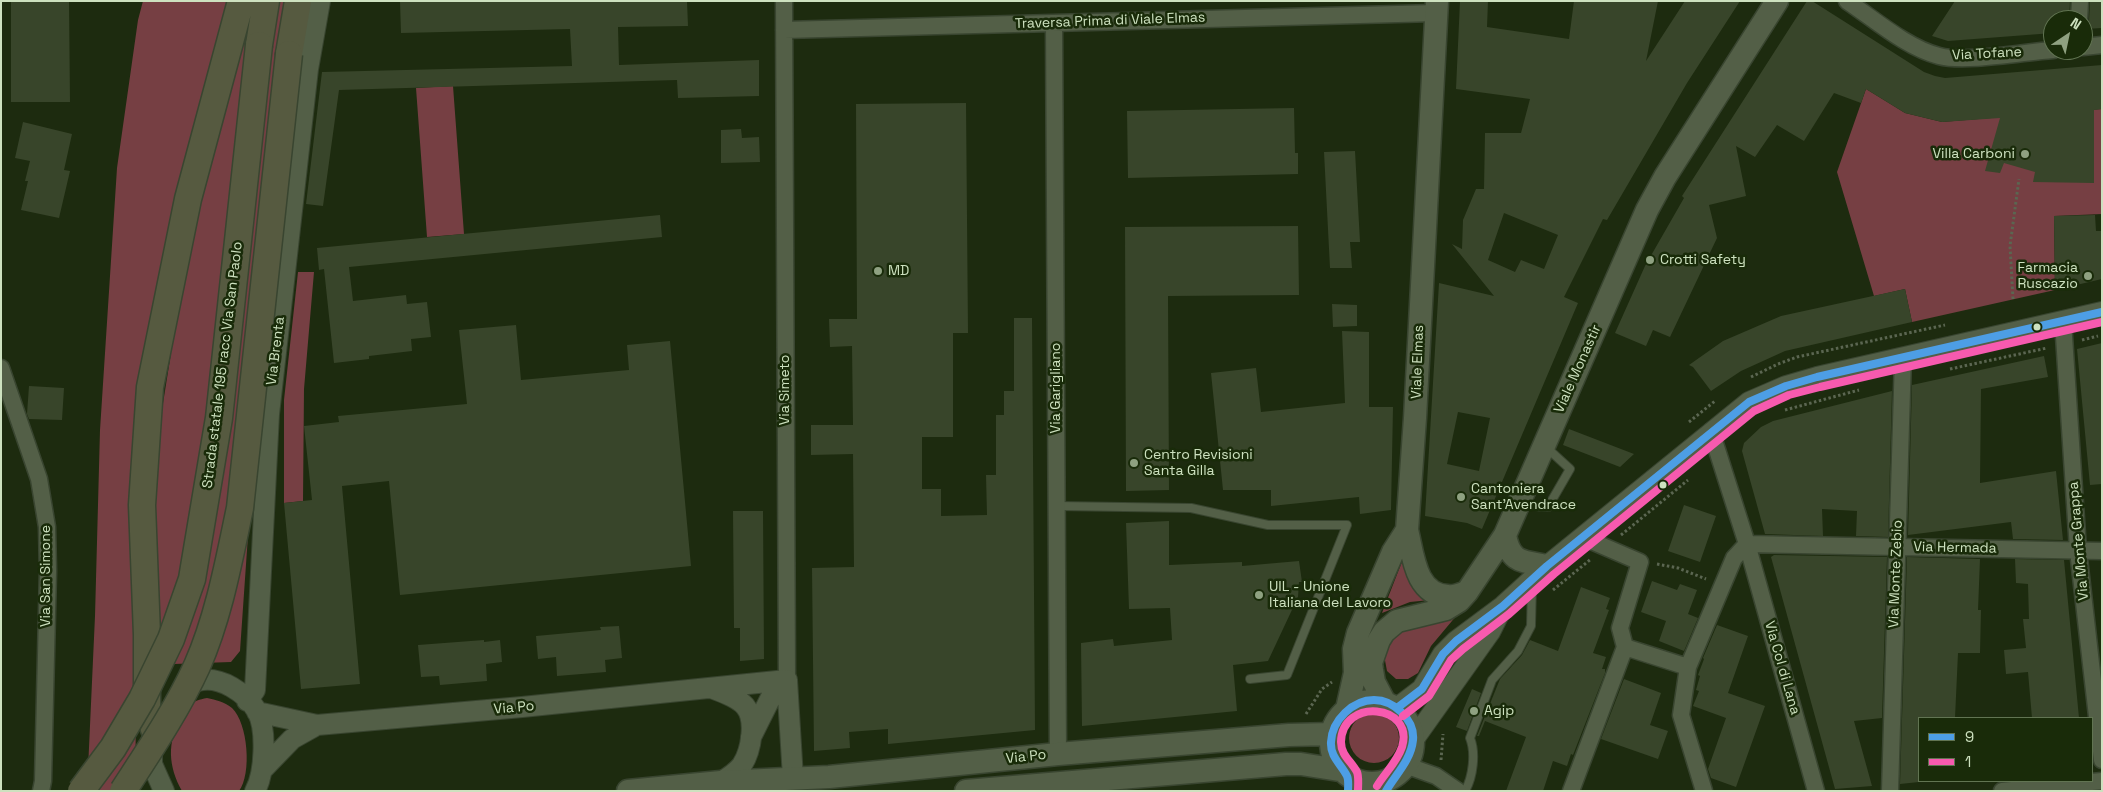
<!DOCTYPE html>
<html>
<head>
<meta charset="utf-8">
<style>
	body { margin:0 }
	#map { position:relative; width:2103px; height:792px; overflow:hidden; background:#1d2b0f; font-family:"Space Grotesk",sans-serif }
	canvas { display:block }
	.frame { position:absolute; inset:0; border:2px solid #cde1bf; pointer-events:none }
	.legend { position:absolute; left:1918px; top:717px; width:175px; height:65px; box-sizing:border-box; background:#192b09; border:1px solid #617452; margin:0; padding:6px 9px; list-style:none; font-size:15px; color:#cde1bf }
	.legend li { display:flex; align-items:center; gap:10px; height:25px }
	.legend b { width:25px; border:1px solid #617452 }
	.north { position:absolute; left:2043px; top:10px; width:50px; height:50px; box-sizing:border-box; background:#192b09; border:1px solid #617452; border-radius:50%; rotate:34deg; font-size:14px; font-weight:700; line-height:20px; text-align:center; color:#cde1bf }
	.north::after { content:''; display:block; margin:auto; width:18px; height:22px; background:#8fa181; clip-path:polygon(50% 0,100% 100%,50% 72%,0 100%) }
</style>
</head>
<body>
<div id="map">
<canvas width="2103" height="792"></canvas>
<div class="frame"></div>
<ul class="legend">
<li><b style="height:6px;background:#4d9ee5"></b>9</li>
<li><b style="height:6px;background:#f75aaf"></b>1</li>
</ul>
<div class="north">N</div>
</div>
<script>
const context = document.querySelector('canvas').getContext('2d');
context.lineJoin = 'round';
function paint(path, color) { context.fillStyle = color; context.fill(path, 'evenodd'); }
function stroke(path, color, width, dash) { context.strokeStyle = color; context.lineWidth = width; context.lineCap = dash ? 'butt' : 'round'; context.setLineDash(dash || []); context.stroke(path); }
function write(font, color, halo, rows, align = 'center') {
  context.font = font + ' "Space Grotesk",sans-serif'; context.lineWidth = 5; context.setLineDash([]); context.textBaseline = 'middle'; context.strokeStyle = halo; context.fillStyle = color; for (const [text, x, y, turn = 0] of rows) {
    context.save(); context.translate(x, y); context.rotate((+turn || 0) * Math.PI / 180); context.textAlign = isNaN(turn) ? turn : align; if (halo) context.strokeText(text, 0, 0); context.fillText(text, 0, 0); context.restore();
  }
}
paint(new Path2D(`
	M143,1H305L254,449L240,651L231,662L174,664L156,611L151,534L161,416L171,353L148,350L137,639L135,791H87L95,616L100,430L117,168L138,20Z
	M453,86L464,234L427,237L416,88Z
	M1866,89L1905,113L1942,122L2102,109V214L2054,216L2055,290L1912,322L1905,289L1874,296L1837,172Z
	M298,272H314L304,389L303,501L284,503V400Z
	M1403,559C1407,579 1414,588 1430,600L1410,602L1382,613Z
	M1457,615L1431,646L1418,673L1408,679H1396L1387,671L1384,655L1397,632Z
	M207,698C216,700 225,702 232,708C248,723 252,774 239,791H182C168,766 167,742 181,718C189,704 191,701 207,698Z
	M1349 738a25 25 0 1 1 50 0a25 25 0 1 1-50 0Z`), '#763f43');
paint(new Path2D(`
	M11,1H69L70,102H11Z
	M400,1H687L688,26L618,27L619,65L759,60V96L678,98L677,80L339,90L323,206L306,204L322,72L572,66L570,29L401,33Z
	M1460,1H1488L1487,27L1569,39L1574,1H1658L1646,61L1685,1H1740L1687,83L1607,220L1603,219L1564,297L1578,303L1482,529L1467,523L1425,516L1439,283L1494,296L1452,244L1462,249L1463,220L1476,189H1484L1485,133H1521L1530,99L1456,89ZM1504,213L1558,235L1544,269L1521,260L1515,272L1488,260ZM1458,412L1490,418L1479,471L1447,464Z
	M1807,1H1812L1924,72L1935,76L1945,78L2102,65V109L2094,110V183L2033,182L2035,172L2004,163L2000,173L1985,171L2000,118L1942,122L1905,113L1866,89L1861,103L1834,93L1804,141L1777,125L1755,157L1736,146L1746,196L1709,205L1717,238L1670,337L1653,330L1646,346L1615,333L1645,266L1684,198L1682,196Z
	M1955,1H2070L2069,20H2053V33L1948,41L1932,36Z
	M2090,1H2102V28L2085,29L2089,21Z
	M966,103L968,333H953V437H922V489H941V516L987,515L986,475H996V415H1004V391H1014V318H1032L1035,730L888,744V729L849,732L850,748L814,751L812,568L854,567L853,454L811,455V425H853L852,346L830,347L829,319H857L856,104Z
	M1294,108L1295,153H1298V174L1128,178L1127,111Z
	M23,122L72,134L64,170L70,171L59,218L21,210L28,181H25L30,161L15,158Z
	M741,129L742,138L759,137L760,162L721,163V130Z
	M1355,151L1360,242H1350L1352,268H1330L1324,152Z
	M660,215L662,237L349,267L353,301L406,295L407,304L427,302L431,337L411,339L412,351L369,356V359L334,363L324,269L319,270L317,248Z
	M2095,215L2096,231H2102V279L2055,290L2054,216Z
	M1298,226L1299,295L1168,296L1169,490L1126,491L1125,227Z
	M1905,289L1912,322L1785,351L1741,371L1711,391L1693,367L1689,365L1723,341L1781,316Z
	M1332,304L1357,305V326L1333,327Z
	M516,325L521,380L629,370L627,345L670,341L691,566L400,595L389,481L342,486L360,684L301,689L284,503L312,500L304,426L339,422L338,416L467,404L459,330Z
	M1342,331L1369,332V407H1393L1391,510L1360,514L1359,497L1271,506V490H1223L1211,373L1256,368L1261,412L1345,403Z
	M2102,343V484L2090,485L2077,349Z
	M2044,356L2048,377L1981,389L1980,483L2056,471L2063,540L2013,539L2011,522L1908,535L1912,385Z
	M29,386L64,388L62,420L29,419L27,414Z
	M1892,391L1888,537L1856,536L1857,511L1822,509L1823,536L1765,534L1742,451L1744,443L1761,427L1773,421Z
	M1569,429L1634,454L1620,467L1563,445Z
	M1684,505L1716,516L1700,562L1668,551Z
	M733,511H763L764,659L740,661V628H734Z
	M1169,521V565L1242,562V566L1299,561L1302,582H1299L1298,597L1268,661L1233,665L1237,711L1082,726L1081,643L1113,639L1114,646L1172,640L1170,608L1129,609L1126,523Z
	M1774,555L1887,557L1882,718L1854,721L1872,786L1835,789L1771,557Z
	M1907,557L1980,559L1978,610H1981L1980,653H1958L1955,718H1919V782L1900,784Z
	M2015,559L2064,560L2079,718H2032L2028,672L2006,674L2004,650L2026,648L2023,619H2029L2028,584L2016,583Z
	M1652,581L1677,590L1680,584L1697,590L1688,614L1698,618L1684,651L1659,641L1666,621L1641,612Z
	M1581,587L1610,598L1606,609L1609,610L1593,653L1606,657L1602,669H1605V673L1573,755L1571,754L1567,766L1553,761L1543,791H1506L1526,737L1485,721L1479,736H1477L1500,679L1522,655L1530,640L1558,651Z
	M1717,625L1748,636L1728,693L1765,706L1736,787L1711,778L1708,769L1726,718L1693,706L1699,691L1696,690L1700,676L1698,675L1704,659L1703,658Z
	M619,626L622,658L605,660L606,672L557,676L556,657L538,659L536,636L601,630L600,627Z
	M484,640V642L500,640L502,662L486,664L487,681L440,685L439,676L421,677L418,645Z
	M1624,679L1661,693L1650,725L1668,731L1658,759L1601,739Z
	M1472,689L1481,693L1467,731L1456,727Z`), '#38452a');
const service = new Path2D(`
	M1520,505L1548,507L1570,469L1547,448
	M1057,506L1191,508L1268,525H1347L1287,675L1250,679
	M1465,791C1473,777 1476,753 1470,738L1492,680L1518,651L1531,626L1532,585`);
const minor = new Path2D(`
	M784,1L787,680
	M1847,1C1874,19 1907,48 1939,56C1965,63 2024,52 2053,50
	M2079,20L2080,1
	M1054,23L1058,754
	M784,30L1436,13
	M2083,47L2102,45
	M2063,321L2078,550L2102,760
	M1,368L39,479L47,527L48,571L43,781L41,791
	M1711,431L1747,544L1816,791
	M1625,647L1688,667
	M1405,765L1436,776L1458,791
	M1571,791L1625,647L1620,628L1640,562L1582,537
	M1704,791L1681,715L1688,667L1734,558L1747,544L2102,551
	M1890,791L1903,357
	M2002,791L2102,781`);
const tertiary = new Path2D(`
	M787,680L793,778
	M711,688C722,692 737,697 745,706C757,720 751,751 742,765C737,772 729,777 721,782
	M181,691C186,688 192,683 198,681C220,675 246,693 257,711C267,729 265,773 255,791
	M247,701L255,690L269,414L308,69L320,1
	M1397,708L1422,689L1443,654L1456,641L1503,606L1547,566L1749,402L1786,386L1817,377L2102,312
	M257,712L317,725L522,707L787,680
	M751,737L770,699L787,680
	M1414,739L1490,632L1502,608
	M152,740V764L164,791
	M262,770L292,739L317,725`);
const secondary = new Path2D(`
	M1407,530C1413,554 1415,595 1448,596C1454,597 1461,594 1467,592
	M1505,535C1510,563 1522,561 1547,566
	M1331 742a41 41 0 1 1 82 0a41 41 0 1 1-82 0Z
	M1384,701L1374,682L1372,670L1371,663L1379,640L1384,632L1397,621L1446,609L1459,601L1467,592L1505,535L1647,210L1665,177L1777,1
	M1347,709L1355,673L1354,649L1358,633L1393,552L1407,530L1415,418L1437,1
	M628,791L721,782L829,777L1058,754L1289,735L1332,734
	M966,791L1286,764H1301L1339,770`);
const trunk = new Path2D(`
	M259,45L266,1
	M289,54L298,1
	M154,729L147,707V635L142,505L150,387L188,199L241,1`);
stroke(service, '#394530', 10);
stroke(minor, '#394530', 19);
stroke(tertiary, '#394530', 22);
stroke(secondary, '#394530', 25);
stroke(trunk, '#394530', 29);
stroke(new Path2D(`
	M2013,299L2010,246L2019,179
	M2082,340L2098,336
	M1950,369L2047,348
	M1751,377L1778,364L1797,357L1945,325
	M1785,410L1859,390
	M1689,422L1715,401
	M1621,535L1688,480
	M1657,564L1678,568L1706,579
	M1553,590L1591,559
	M1306,714L1322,689L1332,682
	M1441,760L1443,734`), '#5b6651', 3, [2.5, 2.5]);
stroke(service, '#535f47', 8);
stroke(minor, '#535f47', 16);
stroke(tertiary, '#535f47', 20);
stroke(secondary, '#535f47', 22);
stroke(trunk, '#565a40', 26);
const trunkBridge = new Path2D(`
	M81,791L113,748L142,699L171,639L192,579L219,418L259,45
	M123,791C149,751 177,710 197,666C219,616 229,560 240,508L289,54`);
stroke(trunkBridge, '#394530', 29, []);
stroke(trunkBridge, '#565a40', 26);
stroke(new Path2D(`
	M1397,708L1422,689L1443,654L1456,641L1503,606L1547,566L1749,402L1786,386L1817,377L2102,312
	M1348,791C1348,786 1349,780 1347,776C1341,764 1330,757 1331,742C1332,720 1353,700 1374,700C1394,700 1415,720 1413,740C1411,760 1396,774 1386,791`), '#4d9ee5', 8);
stroke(new Path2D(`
	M1403,716L1429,696L1451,660L1463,649L1509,614L1554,574L1754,411L1789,395L1820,387L2102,322
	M1358,791C1358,785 1359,777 1357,772C1351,761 1341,755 1341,742C1342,697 1415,704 1402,747C1397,762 1385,773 1377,786`), '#f75aaf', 8);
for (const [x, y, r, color] of [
	[2025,154,5,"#8fa181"],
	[1650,260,5,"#8fa181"],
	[878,271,5,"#8fa181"],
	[2088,276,5,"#8fa181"],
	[2037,327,4.5,"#cde1bf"],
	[1134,463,5,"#8fa181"],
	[1663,485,4.5,"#cde1bf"],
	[1461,497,5,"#8fa181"],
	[1259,595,5,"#8fa181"],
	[1474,711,5,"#8fa181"]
]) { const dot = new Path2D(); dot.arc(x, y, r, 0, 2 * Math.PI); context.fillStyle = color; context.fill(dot); stroke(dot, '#192b09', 2); }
write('14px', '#cde1bf', '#192b09', [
	["Traversa Prima di Viale Elmas",1110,21,-2],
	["Via Tofane",1987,54,-3],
	["Via Brenta",276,351,-83],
	["Viale Elmas",1418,362,-88],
	["Strada statale 195 racc Via San Paolo",223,365,-83],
	["Viale Monastir",1578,369,-66],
	["Via Garigliano",1056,388,-90],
	["Via Simeto",785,390,-90],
	["Via Monte Grappa",2079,541,-95],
	["Via Hermada",1955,548,1],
	["Via Monte Zebio",1896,574,-88],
	["Via San Simone",46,576,-90],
	["Via Col di Lana",1782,668,74],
	["Via Po",514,708,-5],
	["Via Po",1026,757,-6]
]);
write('14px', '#cde1bf', '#192b09', [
	["Villa Carboni",2015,154,"right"],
	["Crotti Safety",1660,260],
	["Farmacia",2078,268,"right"],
	["Ruscazio",2078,284,"right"],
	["MD",888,271],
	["Centro Revisioni",1144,455],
	["Santa Gilla",1144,471],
	["Cantoniera",1471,489],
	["Sant'Avendrace",1471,505],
	["UIL - Unione",1269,587],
	["Italiana del Lavoro",1269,603],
	["Agip",1484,711]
], 'left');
</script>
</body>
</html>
